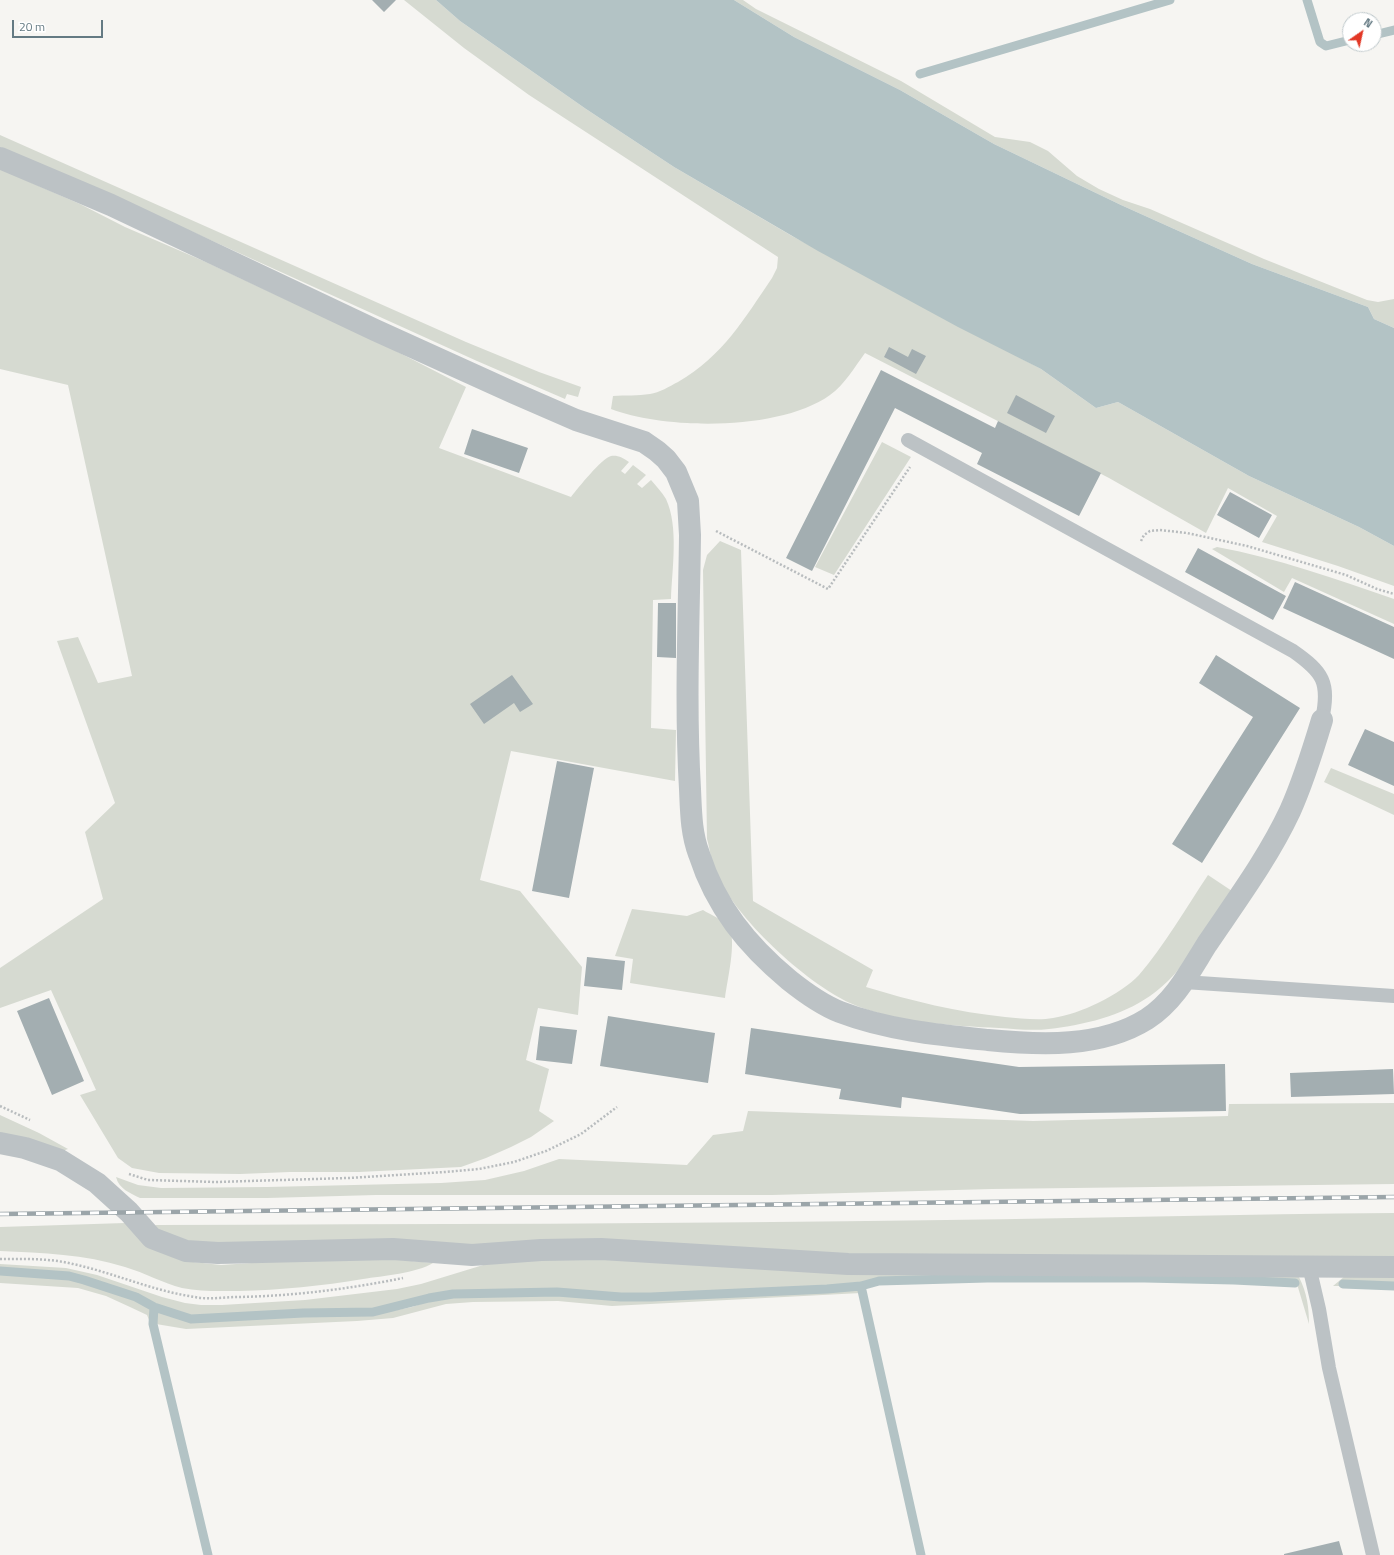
<!DOCTYPE html>
<html>
<head>
<meta charset="utf-8">
<style>
	body { margin:0 }
	#map { position:relative; width:1394px; height:1555px; overflow:hidden; background:#f6f5f2; font-family:"Titillium Web",sans-serif }
	canvas { display:block }
	.north { position:absolute; left:1342px; top:12px; width:40px; height:40px; box-sizing:border-box; background:#fff; border:1px solid #c1cacd; border-radius:50%; rotate:34deg; font-size:11px; font-weight:700; line-height:16px; text-align:center; color:#647a83 }
	.north::after { content:''; display:block; margin:auto; width:14px; height:18px; background:#e23725; clip-path:polygon(50% 0,100% 100%,50% 72%,0 100%) }
	.scale { position:absolute; left:12px; top:20px; width:91px; height:18px; box-sizing:border-box; border:2px solid #647a83; border-top:0; padding-left:5px; font-size:12px; line-height:14px; white-space:nowrap; color:#647a83; -webkit-text-stroke:3px #fff; paint-order:stroke }
</style>
</head>
<body>
<div id="map">
<canvas width="1394" height="1555"></canvas>
<div class="north">N</div>
<div class="scale">20 m</div>
</div>
<script>
const context = document.querySelector('canvas').getContext('2d');
context.lineJoin = 'round';
function paint(path, color) { context.fillStyle = color; context.fill(path, 'evenodd'); }
function stroke(path, color, width, dash) { context.strokeStyle = color; context.lineWidth = width; context.lineCap = dash ? 'butt' : 'round'; context.setLineDash(dash || []); context.stroke(path); }
paint(new Path2D(`
	M404,0H436L460,21L586,109L674,167L792,236L1041,369L1096,408L1118,402L1249,476L1359,527L1394,546V586L1338,566L1262,542L1277,516L1228,488L1206,533L1109,478L865,353C854,368 845,384 830,395C780,431 666,430 611,409L613,396C625,395 638,396 650,394C659,393 670,386 678,382C723,356 744,319 772,278L777,268L778,257L529,95L464,48Z
	M734,0H743L756,9L901,81L995,137L1030,142L1048,151L1077,176L1099,189L1123,200L1150,209L1264,259L1367,300L1378,302L1394,299V328L1374,319L1368,307L1252,264L1121,205L994,144L900,90L794,37Z
	M0,135L466,342L539,372L581,387L578,397L567,394L565,399L477,361L164,219L0,147Z
	M0,169L80,204L125,227L206,262L392,349L466,387L439,448L571,497C578,488 602,458 611,456C618,455 623,458 629,462L621,471L625,474L633,465L646,475L637,484L642,488L651,480C656,486 662,492 666,499C679,527 672,569 671,599L653,600L651,728L676,730L675,781L511,751L480,880L520,891L582,967L578,1015L538,1008L526,1060L549,1069L539,1111L554,1121L531,1137L511,1147L486,1158L461,1167L359,1172H290L240,1174L159,1173L132,1168L118,1158L80,1095L96,1090L51,990L0,1008V968L103,899L85,832L115,803L57,641L78,637L98,683L132,676L68,385L0,369Z
	M882,442L911,457L834,575L815,567Z
	M720,541L741,550L753,901L873,970L866,987C912,1001 957,1012 1005,1017C1020,1018 1038,1021 1053,1018C1080,1014 1120,995 1139,975C1164,946 1186,908 1208,875L1232,891C1209,926 1185,972 1150,996C1121,1016 1084,1025 1049,1029C1033,1031 1015,1029 999,1028C953,1026 893,1022 850,1003C805,982 735,918 715,871C711,861 710,849 707,839L703,570L707,555Z
	M1217,547C1277,558 1336,579 1394,599V624L1292,578L1284,592L1212,549Z
	M1331,768L1394,794V815L1324,782Z
	M632,909L687,916L703,910C711,915 724,920 729,927C737,941 727,981 725,998L630,983L633,959L615,956Z
	M1394,1103V1184L992,1189L772,1195H376L267,1198H140C130,1193 119,1189 116,1177L138,1185L161,1188L267,1187L441,1183L485,1180L524,1171L559,1159L687,1165L713,1135L743,1131L748,1111L1033,1121L1228,1116L1229,1104Z
	M0,1115L39,1133L68,1149L57,1153L0,1133Z
	M1394,1213V1259L869,1258L488,1246L203,1245L161,1234L155,1225C418,1224 682,1224 946,1220C1095,1218 1244,1214 1394,1213Z
	M125,1223L142,1242L184,1261L221,1265L359,1256L433,1263C417,1273 382,1276 363,1279C322,1286 281,1290 239,1291C221,1291 201,1292 182,1288C163,1283 145,1273 125,1267C84,1254 43,1253 0,1251V1227Z
	M598,1257L1299,1277C1307,1293 1309,1307 1309,1324L1297,1284L1294,1280C1155,1274 1016,1275 878,1278L862,1284L822,1287L649,1294L622,1295L554,1289L458,1292L420,1297L398,1304L373,1309L191,1316L156,1305L133,1294L108,1284L64,1273L0,1270V1264L66,1268L97,1275L162,1297L185,1303L201,1305H222L305,1300L397,1289L421,1284L493,1262Z
	M0,1274C23,1275 48,1274 71,1279C99,1284 127,1296 152,1308L151,1325L147,1315L130,1307L106,1296L78,1288L0,1283Z
	M1394,1274V1283L1346,1282L1342,1286H1333L1345,1276Z
	M860,1290L861,1293L612,1306L558,1301L473,1302L446,1304L393,1318L357,1321L186,1329L156,1324L157,1311L192,1322L268,1317L372,1315L412,1307L432,1300L449,1297L558,1295L614,1300H653Z`), '#d6dad1');
paint(new Path2D(`
	M436,0H734L794,37L900,90L994,144L1121,205L1252,264L1368,307L1374,319L1394,328V546L1359,527L1249,476L1118,402L1096,408L1041,369L958,327L818,251L674,167L586,109L460,21Z`), '#b3c3c5');
stroke(new Path2D(`
	M1307,0L1320,42L1326,46L1350,40
	M1374,35L1394,30
	M920,74L1170,0
	M0,1271L69,1276L84,1280L136,1297L154,1307L191,1319L303,1313L373,1312L429,1298L453,1294L557,1292L621,1297H651L827,1289L861,1286L879,1281L987,1278H1145L1234,1280L1295,1283
	M1343,1284L1394,1286
	M861,1286L921,1555
	M154,1307L153,1324L208,1555`), '#b3c3c5', 9);
paint(new Path2D(`
	M372,0H396L384,12Z
	M889,347L908,357L912,349L926,356L916,374L884,357Z
	M881,370L995,428L998,421L1101,473L1079,516L977,464L982,453L895,408L812,571L786,558Z
	M1016,395L1055,416L1046,433L1007,413Z
	M472,429L528,448L519,473L464,454Z
	M1230,492L1272,515L1259,538L1217,515Z
	M1198,548L1286,596L1273,620L1185,572Z
	M1295,582L1394,627V659L1283,608Z
	M658,603H676V658L657,657Z
	M1216,655L1300,708L1202,863L1172,844L1253,717L1199,683Z
	M512,675L533,704L520,712L514,703L484,724L470,704Z
	M1365,729L1394,742V786L1348,765Z
	M557,761L594,768L569,898L532,891Z
	M587,957L625,961L622,990L584,986Z
	M49,998L84,1081L52,1095L17,1011Z
	M608,1016L715,1033L708,1083L600,1066Z
	M540,1026L577,1030L572,1064L536,1060Z
	M751,1028L1019,1067L1225,1064L1226,1111L1020,1114L902,1097L901,1108L839,1099L841,1089L745,1074Z
	M1393,1069L1394,1094L1291,1097L1290,1073Z
	M1339,1541L1343,1555H1284V1554Z`), '#a3aeb1');
stroke(new Path2D(`
	M716,531L828,589L910,467
	M1141,541L1144,535L1150,531L1160,530L1187,533L1247,546L1346,575L1377,589L1394,594
	M0,1106L30,1120
	M129,1174L148,1180L216,1182L348,1178L445,1172L479,1169L514,1162L546,1151L581,1134L617,1107
	M0,1259C24,1259 49,1258 73,1264C114,1273 153,1291 195,1297C209,1300 224,1297 238,1297C293,1296 349,1289 403,1278`), '#b8bcbe', 2.5, [2, 2]);
stroke(new Path2D(`
	M908,440L1293,651C1323,672 1330,682 1322,720
	M1184,982L1394,996
	M1309,1266L1319,1309L1329,1368L1373,1555`), '#bcc2c5', 14);
stroke(new Path2D(`
	M0,158L111,205L375,330L514,393L576,420L644,442L657,451L666,459L676,472L688,501L690,535C689,619 685,704 690,789C691,811 691,833 699,854C716,907 747,945 789,980C804,992 822,1005 840,1012C887,1030 939,1035 988,1040C1040,1045 1101,1048 1147,1019C1175,1001 1190,971 1207,944C1236,901 1268,858 1290,811C1303,782 1313,750 1322,720
	M0,1143L25,1148L60,1160L97,1183L129,1212L152,1238L186,1251L218,1253L393,1249L472,1255L541,1250L601,1249L848,1264L1394,1267`), '#bcc2c5', 22);
const rail = new Path2D(`
	M0,1214L1394,1197`);
stroke(rail, '#9ba5a9', 4.5);
stroke(rail, '#fff', 3, [9]);
</script>
</body>
</html>
